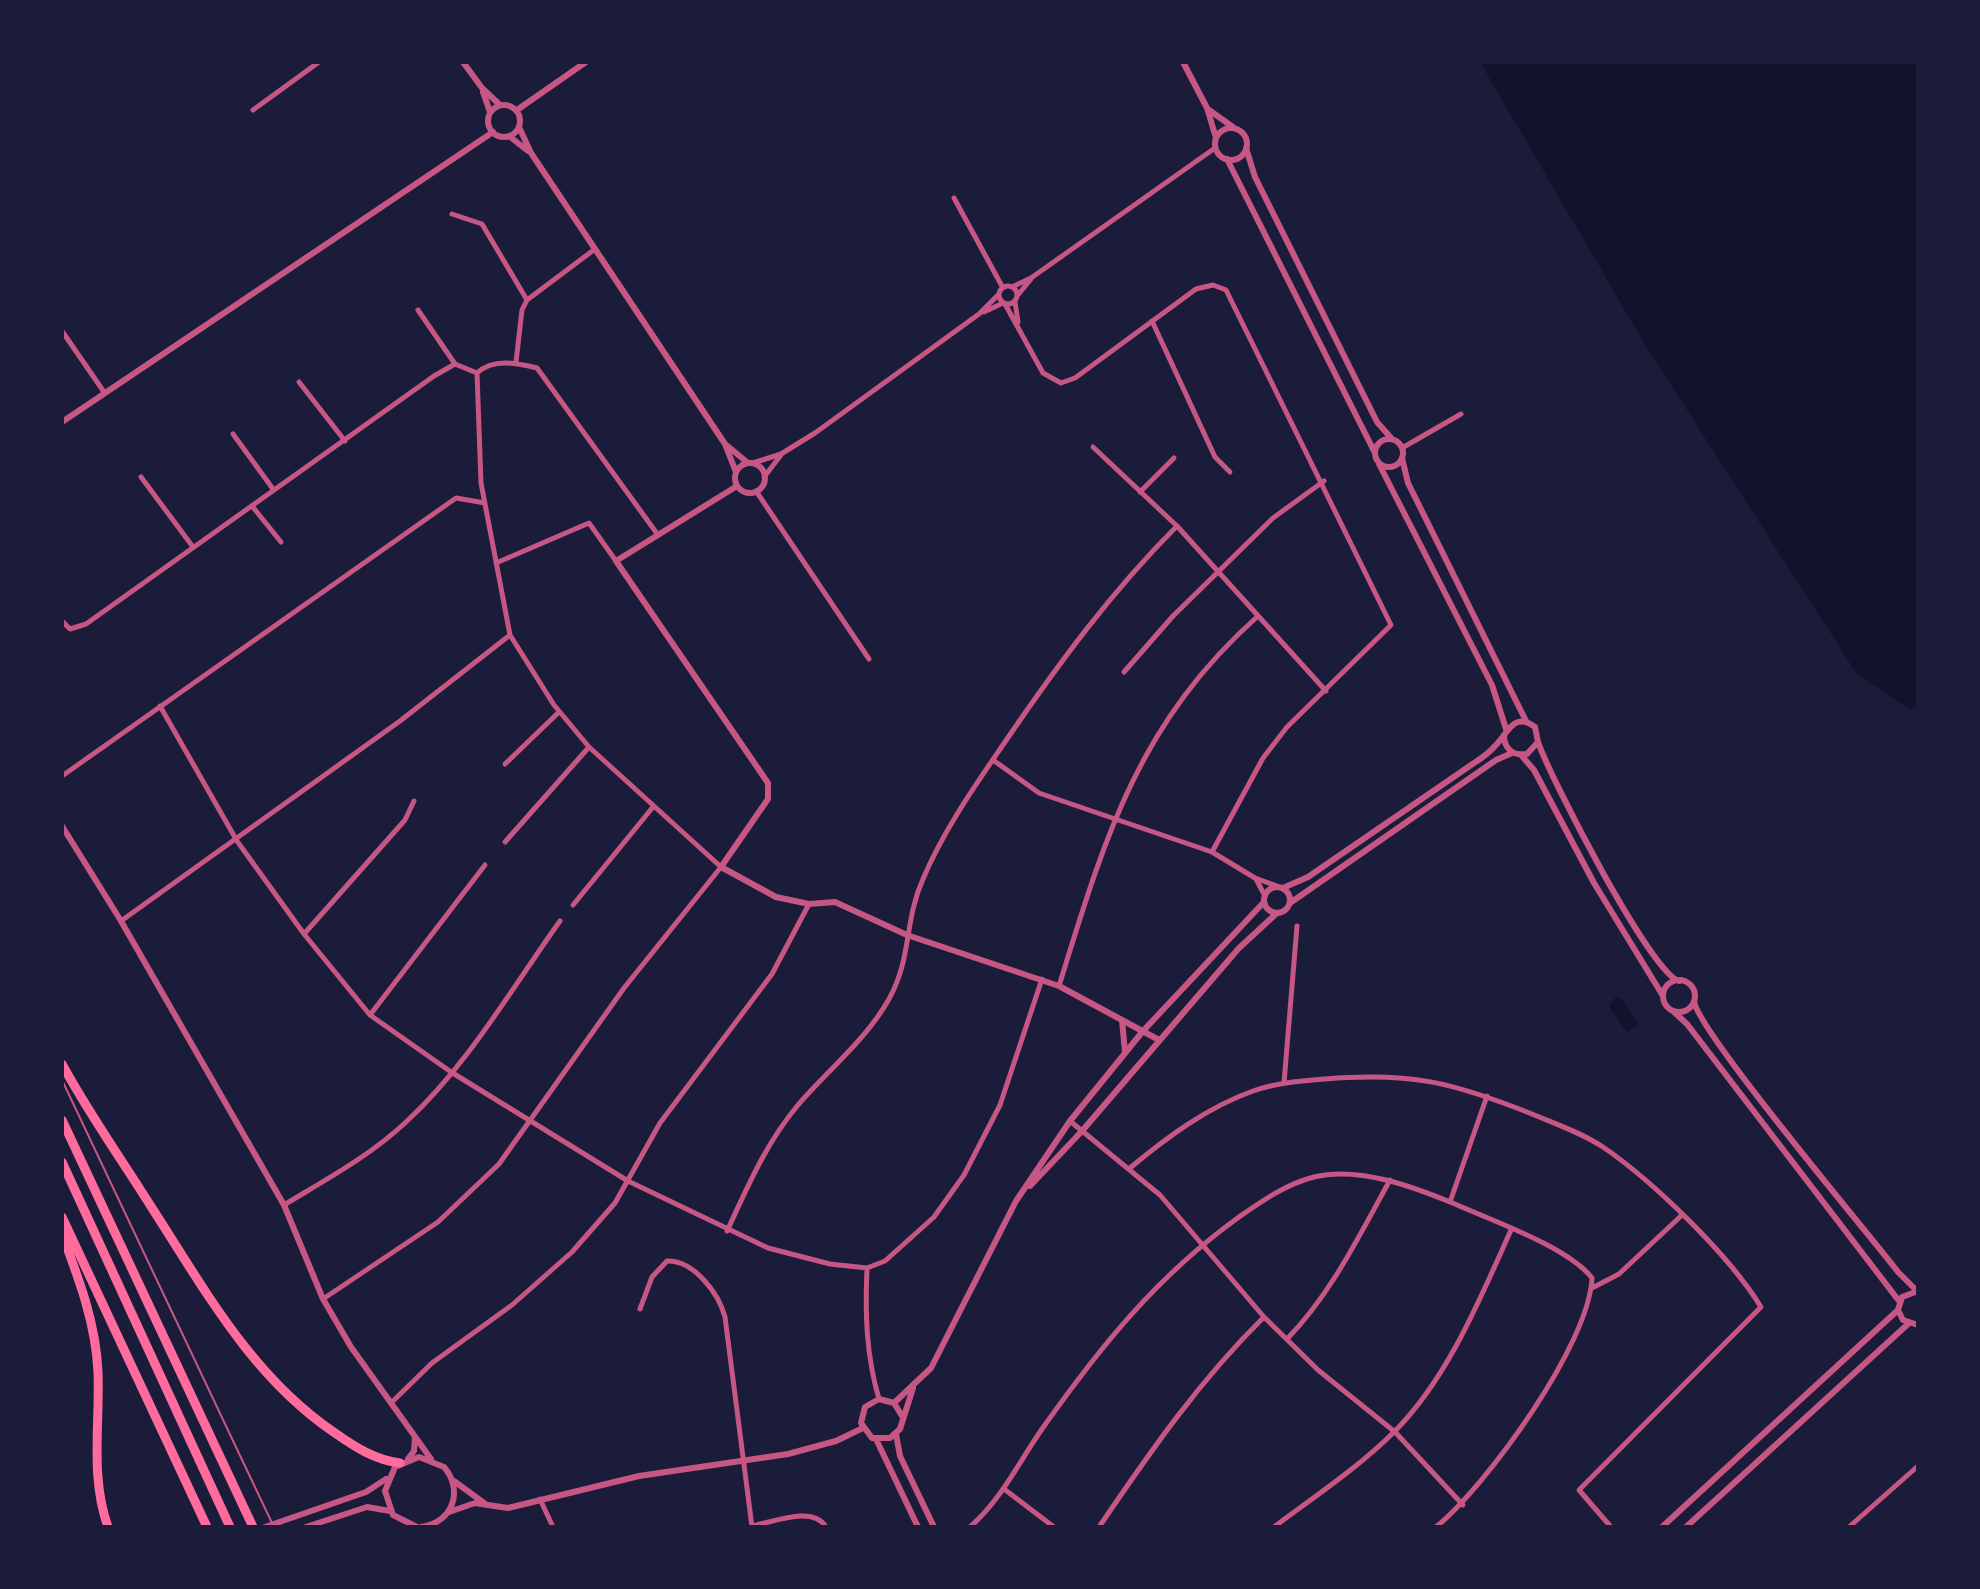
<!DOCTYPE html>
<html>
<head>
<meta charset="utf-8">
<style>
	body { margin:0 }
	#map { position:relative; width:1980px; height:1589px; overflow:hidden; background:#1b1b3a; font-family:Cabin,sans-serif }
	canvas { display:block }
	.frame { position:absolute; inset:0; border:64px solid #1b1b3a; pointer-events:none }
</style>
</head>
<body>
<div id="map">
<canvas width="1980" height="1589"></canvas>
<div class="frame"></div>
</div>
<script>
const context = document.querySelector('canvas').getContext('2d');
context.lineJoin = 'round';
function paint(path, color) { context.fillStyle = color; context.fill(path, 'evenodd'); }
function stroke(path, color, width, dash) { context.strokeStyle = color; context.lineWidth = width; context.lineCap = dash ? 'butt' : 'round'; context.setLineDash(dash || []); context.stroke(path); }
paint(new Path2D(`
	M1480,62H1918V704L1909,709L1857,674L1646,346Z
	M1616,997L1621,999L1639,1024L1627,1032L1609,1006Z`), '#12122b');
stroke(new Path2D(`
	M62,1080L272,1523`), '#c65784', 2);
stroke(new Path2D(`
	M253,110L319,62
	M954,198L1003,288
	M452,214L482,224L527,300
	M999 295a9 9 0 1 1 18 0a9 9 0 1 1-18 0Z
	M1012,287L1031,278L1215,148
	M1017,296L1031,279
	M1015,302L1018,322
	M1005,304L1043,373L1061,383L1075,378L1196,289L1213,285L1226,290L1391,625L1287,727L1263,758L1212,852
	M418,310L455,364
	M984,312L1003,303
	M1152,321L1215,457L1230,472
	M62,331L104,392
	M516,362L522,310L527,300L595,249
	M299,382L345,441
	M233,434L273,489
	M1093,447L1177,526L1326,691
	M1402,448L1461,414
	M753,463L781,454L815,433L979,314L999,294
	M141,477L193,547
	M764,477L781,455
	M756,491L869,659
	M1140,492L1174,458
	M252,506L281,542
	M496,563L589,523L616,561
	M62,621L70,629L86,624L434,376L455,364L477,373
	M1124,672L1173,616L1273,518L1324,481
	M160,706L237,841L304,934L370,1015L451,1072L628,1181L768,1248L830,1264L867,1268L885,1261L934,1217L964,1175L1000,1105L1042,979
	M993,760L1039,793L1212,852L1255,878L1277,886
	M505,764L559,712
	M62,776L456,498L485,503
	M505,842L589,747
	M1256,879L1265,896
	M573,905L653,807
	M121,921L400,721L510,635
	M304,934L405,820L414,801
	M1059,986C1105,837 1138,723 1258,616
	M370,1015L485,865
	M1284,1083L1297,926
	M1070,1121L1160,1195L1264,1317L1318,1370L1395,1432L1463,1505
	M1130,1168C1167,1137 1208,1107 1253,1091C1276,1083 1301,1081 1325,1079C1411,1072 1452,1082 1532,1114C1556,1124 1582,1133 1603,1147C1654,1182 1729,1255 1761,1307L1579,1490L1611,1527
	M1450,1202L1487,1096
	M284,1205C325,1180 370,1156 406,1122C467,1066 512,988 560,921
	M727,1231C748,1186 766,1143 798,1105C828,1070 866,1040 889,999C912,958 904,921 923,879C944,829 977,783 1007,739C1059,663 1112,591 1177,526
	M867,1268C865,1313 866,1355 879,1399
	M1592,1288L1619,1274L1682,1215
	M323,1299L438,1222L499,1164L624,988L721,867L589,747L554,705L510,635L481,483L477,373C493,358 517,363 537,368L658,535
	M640,1309L652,1277L667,1261C694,1260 719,1294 725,1317L752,1527
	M1287,1339C1331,1294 1359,1236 1390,1180
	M391,1403L432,1363L512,1305L572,1252L615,1203L660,1123L772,974L809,904
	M1004,1489L1054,1527
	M540,1499L553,1527
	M752,1526C774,1522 813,1505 826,1527
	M970,1527C1001,1500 1019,1462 1042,1429C1100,1347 1157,1276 1239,1217C1262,1201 1286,1184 1314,1177C1359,1166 1414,1187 1455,1204C1493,1221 1568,1247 1592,1278C1589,1345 1487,1485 1436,1527
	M1099,1527C1150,1452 1199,1381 1264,1317
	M1274,1527C1314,1497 1359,1467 1394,1432C1448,1378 1480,1299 1511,1230
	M1849,1527L1918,1466`), '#c65784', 5);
stroke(new Path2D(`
	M463,62L482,88L500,105
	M1183,62L1207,108L1216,138
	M483,92L490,112
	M488 121a16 16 0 1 1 32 0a16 16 0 1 1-32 0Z
	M517,110L586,62
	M1209,110L1233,127
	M519,127L531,153L725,444L736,472
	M1215 144a16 16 0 1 1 32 0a16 16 0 1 1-32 0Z
	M509,136L528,151
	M1246,148L1255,177L1377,422L1392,439
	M1227,159L1375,453
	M62,422L493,132
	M1375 453a14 14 0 1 1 28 0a14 14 0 1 1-28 0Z
	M725,444L748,463
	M1402,458L1408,483L1526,721
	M735 478a15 15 0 1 1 30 0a15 15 0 1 1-30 0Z
	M1379,464L1492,685L1506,729
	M737,486L616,561L768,783V799L721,867L776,897L809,904L835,902L907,935L1059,986L1159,1040
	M1538,742C1551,779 1650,972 1679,981
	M1521,755L1534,770L1594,883L1663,996
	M62,826L121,921L284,1205L323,1299L351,1347L431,1459
	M1264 900a13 13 0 1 1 26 0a13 13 0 1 1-26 0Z
	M1283,888L1308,877L1474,763C1482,758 1489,753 1495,746C1508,733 1514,711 1535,727L1538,742L1527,754C1513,756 1504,749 1504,735
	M1290,903L1496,760L1512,753
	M1663 996a16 16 0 1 1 32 0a16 16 0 1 1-32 0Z
	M1694,1001C1697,1030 1868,1233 1898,1272L1917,1291
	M1673,1011L1687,1024L1899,1301
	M1122,1020L1125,1052
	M1030,1186L1082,1131L1239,948L1277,913
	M1918,1291L1902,1297L1898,1310L1903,1320L1918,1325
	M894,1403L931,1368L1016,1201L1070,1121L1143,1031L1264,902
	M902,1416L894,1403L879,1399L865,1407L861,1423L872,1438H890L900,1429L913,1388
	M896,1434L900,1456L934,1527
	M876,1439L918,1527
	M408,1459L414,1451L415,1437
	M454,1481L484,1503
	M449,1512L475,1503L508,1508L639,1476L788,1454L836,1441L863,1428
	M265,1527L366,1492L386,1479
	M306,1527L367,1507L390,1511
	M417,1527L393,1515L385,1491L395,1467L419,1457L444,1467C464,1490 453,1523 421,1527
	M1662,1527L1898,1310
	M1686,1527L1908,1324`), '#c65784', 6);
stroke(new Path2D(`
	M62,1064C89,1114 122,1160 152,1208C205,1290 252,1377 335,1433C355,1447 375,1460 400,1463
	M62,1120L253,1527
	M62,1162L230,1527
	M62,1217L207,1527
	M62,1234C79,1279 96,1324 98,1372C100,1425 90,1477 108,1527`), '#ff6b9d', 9);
</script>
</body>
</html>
